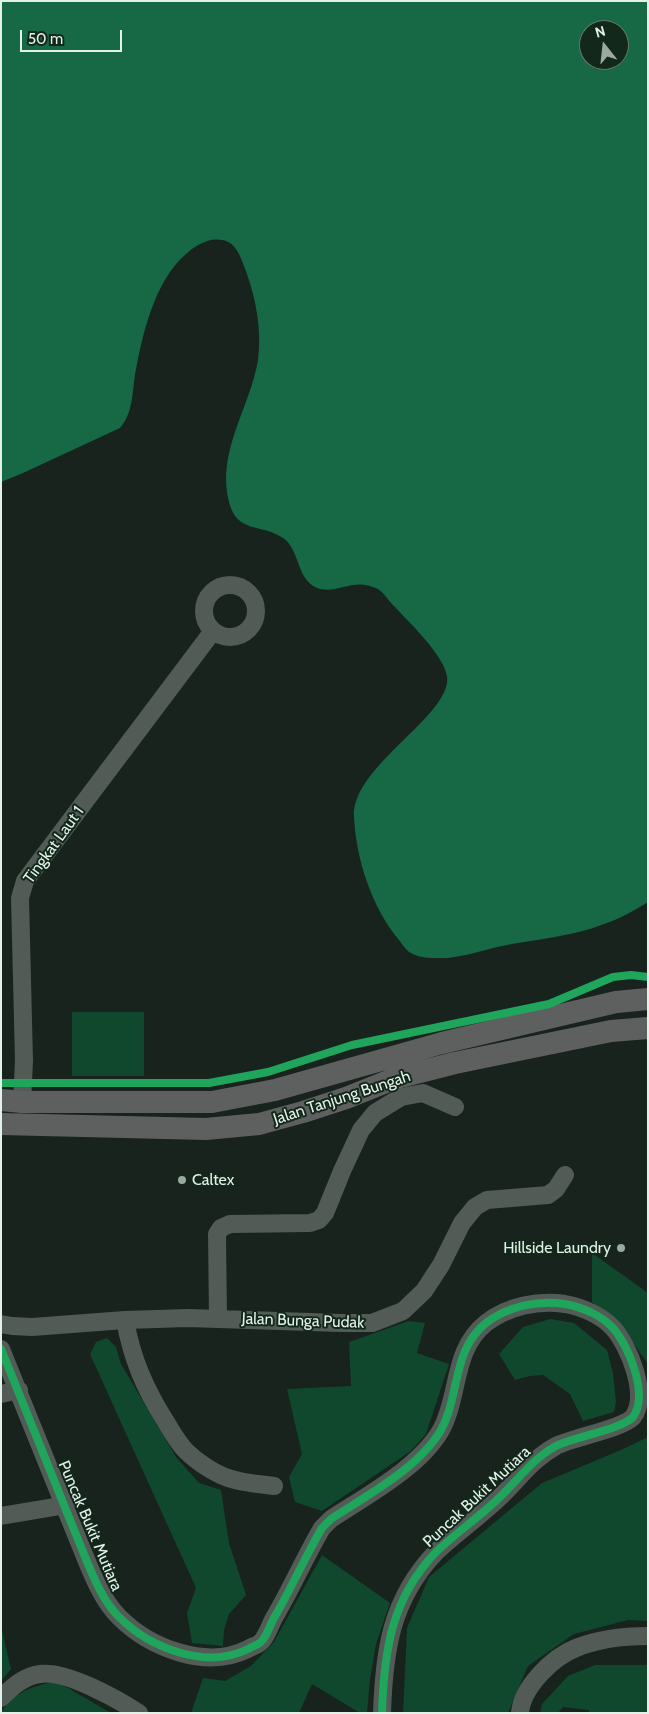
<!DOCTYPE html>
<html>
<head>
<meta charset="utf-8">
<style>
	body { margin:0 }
	#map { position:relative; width:649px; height:1714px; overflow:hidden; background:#17231c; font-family:Cabin,sans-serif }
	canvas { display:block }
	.frame { position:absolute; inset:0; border:2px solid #e4f1e9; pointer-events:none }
	.north { position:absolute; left:579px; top:20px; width:50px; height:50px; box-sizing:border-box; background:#12281b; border:1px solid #66786d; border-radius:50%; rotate:344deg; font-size:14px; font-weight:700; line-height:20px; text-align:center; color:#e4f1e9 }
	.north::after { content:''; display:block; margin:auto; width:18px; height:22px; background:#9ca9a1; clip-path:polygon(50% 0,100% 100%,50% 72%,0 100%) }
	.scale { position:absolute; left:20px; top:30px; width:102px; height:22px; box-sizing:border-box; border:2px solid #e4f1e9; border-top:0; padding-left:6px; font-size:15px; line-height:18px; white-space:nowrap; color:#e4f1e9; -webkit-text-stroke:4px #12281b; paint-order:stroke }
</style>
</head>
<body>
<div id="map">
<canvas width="649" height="1714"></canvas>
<div class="frame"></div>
<div class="north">N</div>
<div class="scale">50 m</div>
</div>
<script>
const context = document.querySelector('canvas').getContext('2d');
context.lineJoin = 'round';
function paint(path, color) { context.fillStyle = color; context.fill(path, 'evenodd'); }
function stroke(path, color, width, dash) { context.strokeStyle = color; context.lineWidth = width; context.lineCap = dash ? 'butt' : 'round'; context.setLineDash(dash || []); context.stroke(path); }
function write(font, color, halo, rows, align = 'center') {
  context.font = font + ' Cabin,sans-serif'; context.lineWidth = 4; context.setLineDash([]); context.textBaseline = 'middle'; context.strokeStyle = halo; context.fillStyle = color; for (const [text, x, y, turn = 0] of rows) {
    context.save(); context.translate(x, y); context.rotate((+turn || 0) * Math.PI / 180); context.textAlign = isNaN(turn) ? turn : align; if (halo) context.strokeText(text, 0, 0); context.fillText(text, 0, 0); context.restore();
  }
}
paint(new Path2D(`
	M72,1012H144V1076H72Z
	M592,1253L648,1293V1364L624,1330L592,1302Z
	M550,1319L574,1323L607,1350L613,1373L616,1402L614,1412L583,1421L570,1394L543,1375L530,1376L515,1380L499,1354L523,1327Z
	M409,1321L425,1323L417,1353L449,1364L426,1434L411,1451L322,1511L295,1502L289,1477L302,1454L287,1389L351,1386L349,1342Z
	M107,1338L116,1347L121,1364L176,1457L199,1483L221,1490L229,1543L246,1595L229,1614L224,1630L223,1646L192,1643L187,1613L196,1588L90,1354L96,1342Z
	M648,1437V1621L628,1620L574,1634L528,1666L508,1713H403L407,1628L429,1577L542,1483L621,1450Z
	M322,1555L390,1603L376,1644L370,1679L367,1713H360L312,1684L299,1713H191L203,1678L225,1681L251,1666L274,1642Z
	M1,1626L11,1669L1,1681Z
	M595,1665H648V1713H589V1710L563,1707L558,1713H540L542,1704L568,1676Z
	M56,1681L111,1713H1C12,1692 35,1686 56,1681Z`), '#10482e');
paint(new Path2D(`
	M1,1H648V902C634,911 619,919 604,924C571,937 536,939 502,946C484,950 466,956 448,958C437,958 423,959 413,954C407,952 403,945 399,940C372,908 356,859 354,817C351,766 453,715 447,676C446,672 444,666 442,663C432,644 408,621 393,605C388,600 384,593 378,589C376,588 368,585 365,585C349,582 333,594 317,588C296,579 300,549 283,538C261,523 237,534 229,502C216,452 250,408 258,360C262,330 256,299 246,271C241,259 237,242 222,240C209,237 194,246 185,255C154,282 142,336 135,375C132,394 133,413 120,428L23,473L1,482ZM589,30H619V60H589Z`), '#166944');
stroke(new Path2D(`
	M204 611a26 26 0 1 1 52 0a26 26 0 1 1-52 0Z
	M22,1102L24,1061L20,898L25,881L213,631
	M218,1318L217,1234L221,1228L230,1224L310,1223L319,1220L325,1213L342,1171L361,1130L375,1113L401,1097L423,1093L455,1107
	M125,1320C132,1359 145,1389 166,1422C172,1432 178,1443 186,1451C197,1462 214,1473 228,1478C243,1483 259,1484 274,1486
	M1,1324L12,1326L32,1327L125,1320L188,1318L340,1323H372L403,1311L424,1291L441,1265L462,1223L475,1207L487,1200L548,1195L556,1189L565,1175
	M1,1349L81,1547C91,1571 101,1599 119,1617C150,1648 206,1670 248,1649C251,1647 258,1645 261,1642C267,1636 270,1625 274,1618C291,1589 305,1557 322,1528L331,1519C366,1496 420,1467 441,1430C460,1395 452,1350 486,1323C508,1306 538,1300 565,1304C582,1307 601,1315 613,1328C629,1346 649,1395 633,1417C622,1429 574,1437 556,1446C532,1459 518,1480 499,1498C479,1517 456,1533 436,1552C391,1599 384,1651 382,1713
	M1,1394L19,1390
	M1,1516L66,1505
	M1,1698C12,1687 24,1676 40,1674C66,1670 117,1699 139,1713
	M520,1713C522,1687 553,1657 576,1648C598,1639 624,1636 648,1636`), '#525b56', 18);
stroke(new Path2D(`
	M1,1100L22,1102H212L275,1090L442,1043L616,1002L648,999
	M1,1124L206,1129L259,1124L303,1112L346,1098L396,1078L455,1063L611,1031L648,1028`), '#5e605f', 22);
stroke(new Path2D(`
	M1,1083H209L268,1072L352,1045L549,1004L613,977L631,975L648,977
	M1,1349L81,1547C91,1571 101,1599 119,1617C150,1648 206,1670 248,1649C251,1647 258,1645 261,1642C267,1636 270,1625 274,1618C291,1589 305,1557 322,1528L331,1519C366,1496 420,1467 441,1430C460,1395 452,1350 486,1323C508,1306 538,1300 565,1304C582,1307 601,1315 613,1328C629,1346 649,1395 633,1417C622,1429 574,1437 556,1446C532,1459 518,1480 499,1498C479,1517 456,1533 436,1552C391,1599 384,1651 382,1713`), '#20a55d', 8);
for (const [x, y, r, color] of [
	[182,1180,5,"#9ca9a1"],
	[621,1248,5,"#9ca9a1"]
]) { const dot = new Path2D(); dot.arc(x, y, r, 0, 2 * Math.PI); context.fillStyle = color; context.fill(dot); stroke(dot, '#12281b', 2); }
write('16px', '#e4f1e9', '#12281b', [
	["Tingkat Laut 1",54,845,-54],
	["Jalan Tanjung Bungah",342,1098,-18],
	["Jalan Bunga Pudak",303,1321,2],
	["Puncak Bukit Mutiara",477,1497,-43],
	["Puncak Bukit Mutiara",90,1526,67]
]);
write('16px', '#e4f1e9', '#12281b', [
	["Caltex",192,1180],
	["Hillside Laundry",611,1248,"right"]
], 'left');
</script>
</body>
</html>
